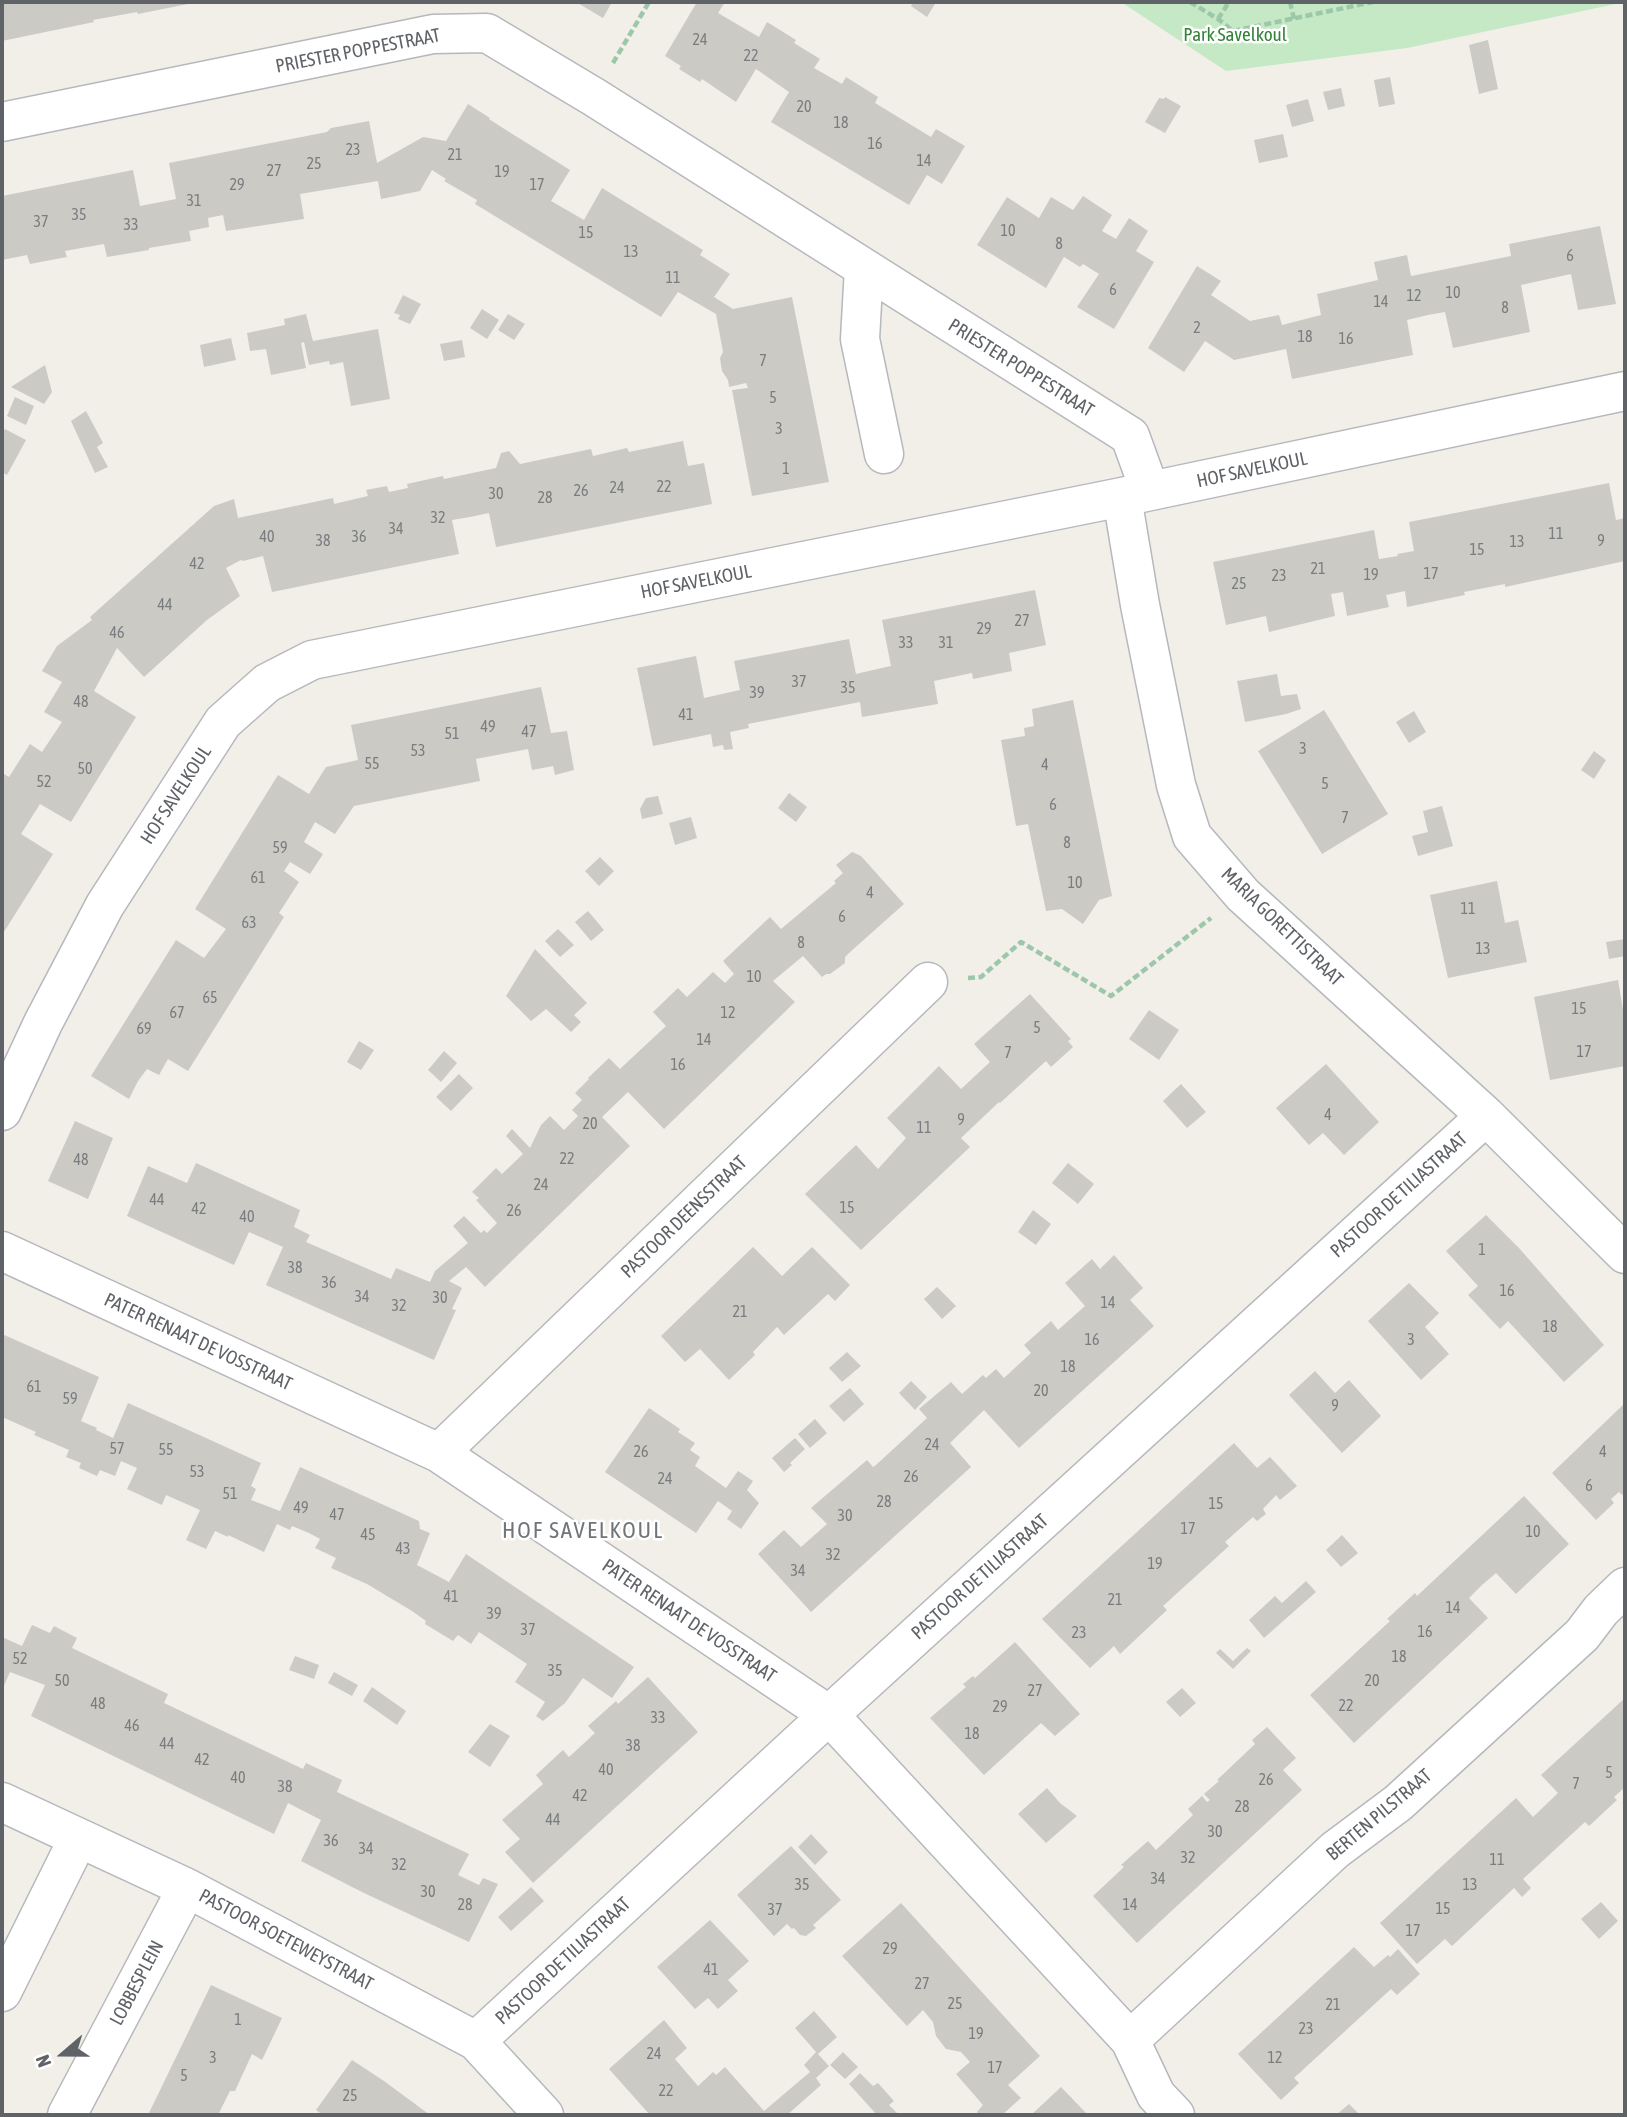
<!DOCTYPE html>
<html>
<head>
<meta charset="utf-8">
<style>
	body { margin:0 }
	#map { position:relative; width:1627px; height:2117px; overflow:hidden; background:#f1efe8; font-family:"Asap Condensed",sans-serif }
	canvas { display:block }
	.frame { position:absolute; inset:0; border:4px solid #5f6368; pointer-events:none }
	.north { position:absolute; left:28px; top:2019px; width:70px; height:70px; -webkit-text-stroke:5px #fff; paint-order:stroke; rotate:250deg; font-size:19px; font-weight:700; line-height:28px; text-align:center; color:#5f6368 }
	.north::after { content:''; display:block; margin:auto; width:24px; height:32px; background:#5f6368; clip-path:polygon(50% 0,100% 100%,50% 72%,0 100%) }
</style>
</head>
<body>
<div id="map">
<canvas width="1627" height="2117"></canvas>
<div class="frame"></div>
<div class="north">N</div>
</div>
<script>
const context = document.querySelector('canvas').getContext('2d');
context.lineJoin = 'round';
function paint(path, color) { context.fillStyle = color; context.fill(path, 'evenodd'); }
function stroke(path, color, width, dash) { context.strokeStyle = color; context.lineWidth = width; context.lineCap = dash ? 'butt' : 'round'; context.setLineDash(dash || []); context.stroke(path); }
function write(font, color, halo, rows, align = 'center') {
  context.font = font + ' "Asap Condensed",sans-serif'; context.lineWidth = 5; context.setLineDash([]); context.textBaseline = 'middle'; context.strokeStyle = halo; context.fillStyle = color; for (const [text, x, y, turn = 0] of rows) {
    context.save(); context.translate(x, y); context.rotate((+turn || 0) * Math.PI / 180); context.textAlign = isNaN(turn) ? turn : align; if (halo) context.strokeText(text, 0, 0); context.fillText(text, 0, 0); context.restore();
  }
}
paint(new Path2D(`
	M1121,2H1625L1407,48L1226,71Z`), '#c5e8c5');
paint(new Path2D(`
	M2,2H193V3L138,14L137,12L93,20L94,22L2,41Z
	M576,2H612L603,18Z
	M697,2H725L718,13L759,37L767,22L796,40L794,43L820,59L814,68L842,84L846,77L878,97L875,103L931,137L936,129L965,146L942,184L927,175L909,205L771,122L789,92L756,69L736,102L702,79L700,82L679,69L681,66L665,56Z
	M913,2H936L927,17L911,6Z
	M1488,40L1498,89L1479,94L1469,45Z
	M1390,77L1395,104L1379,107L1374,80Z
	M1341,88L1345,106L1328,110L1323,92Z
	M1165,97L1181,106L1165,133L1145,122L1159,98L1164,99Z
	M1308,99L1314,121L1292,127L1286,105Z
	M468,104L490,118L489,119L506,130L570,170L551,201L584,220L602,188L703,250L700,255L730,274L714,297L733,309L792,297L829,482L752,496L732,390L748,388L746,383L729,387L728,380L722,371L720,358L723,352L716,314L678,292L661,317L475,204L477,200L444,181L446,179L432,170L420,191L381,199L378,181L300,194L304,219L226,231L223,215L208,218L209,227L189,231L191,241L149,248V250L107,257L104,244L65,251L67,257L30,264L27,255L2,260V196L133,170L140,206L176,199L169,163L327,132L331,128L369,121L377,163L423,137L446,141Z
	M1283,134L1288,157L1259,163L1254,140Z
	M1083,196L1112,215L1102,231L1116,239L1129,218L1148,231L1136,251L1154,262L1114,329L1077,307L1099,274L1083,264L1080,267L1064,257L1046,288L977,245L1007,197L1039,218L1051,197L1073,210Z
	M1600,226L1616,304L1578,310L1571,274L1521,285L1530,332L1453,348L1445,312L1428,315L1407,320L1413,355L1292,379L1286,349L1234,360L1205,341L1184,372L1148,348L1197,266L1221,281L1211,295L1250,321L1279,315L1282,325L1321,315L1317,294L1378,280L1374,262L1407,255L1411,276L1511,256L1509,244Z
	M403,295L421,304L410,324L398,319L400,315L394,313Z
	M482,309L499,320L487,339L470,328Z
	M306,314L313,341L378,329L390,399L351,406L343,362L330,365L329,361L309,365L304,342L301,343L306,368L271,375L266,349L250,351L247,333L285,325L284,319Z
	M508,314L525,324L514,340L498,330Z
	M231,338L236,360L204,367L200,345Z
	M462,340L465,357L444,361L440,344Z
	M45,365L52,392L44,404L11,387Z
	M15,397L34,406L26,425L7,416Z
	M86,411L103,443L97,447L108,467L95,473L71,421Z
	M5,429L26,440L7,475L2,472V434Z
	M683,441L688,466L704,463L712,504L496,547L489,513L470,517L452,520L459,554L272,592L263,556L243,561L241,560L226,568L240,596L207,620L144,677L117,648L94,691L136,717L71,822L40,804L21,834L53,854L2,935V778L4,774L9,777L30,744L42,752L62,722L44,712L62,682L42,671L57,646L92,620L90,617L214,506L234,499L238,518L333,498L334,504L368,496L366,490L387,486L389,492L408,488L407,484L443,476L444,479L496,468L501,453L509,451L520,464L591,449L593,456L627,448L629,452Z
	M1609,483L1616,520L1625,518V561L1505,587V584L1464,592L1465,595L1407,607L1405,591L1386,595L1389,607L1347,616L1343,592L1331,594L1335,616L1269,632L1266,616L1226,625L1213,562L1374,530L1379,559L1398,556L1397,554L1414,551L1409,522Z
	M1035,590L1046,645L1009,653L1012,671L973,679L972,673L934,681L938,704L862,717L860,702L748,724L749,728L730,732L733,749L724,750L723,745L713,747L711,734L653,746L637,668L696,656L704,698L740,690L734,661L849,639L856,674L873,670L891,666L882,620Z
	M1277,674L1281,696L1297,694L1301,709L1286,714L1245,722L1237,681Z
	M541,687L551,733L567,731L574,770L555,775L553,766L532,770L528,749L476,759L480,781L354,806L335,834L315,822L304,842L323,854L310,874L290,862L284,871L299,882L279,913L284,917L188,1071L168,1059L159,1075L147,1069L138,1081L129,1099L91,1076L176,940L204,958L226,929L195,909L278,775L309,794L326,767L358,760L351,725Z
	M1073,700L1112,896L1099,900L1083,924L1062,909L1046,911L1028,824L1016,826L1001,740L1025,736L1024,728L1034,726L1032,709Z
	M1324,710L1388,814L1322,854L1258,751Z
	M1414,711L1426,732L1409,743L1396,722Z
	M1594,751L1606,760L1594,779L1581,770Z
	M789,793L807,807L796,822L778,808Z
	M658,796L663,814L642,819L640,809L646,798Z
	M1442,806L1453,846L1418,856L1412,836L1428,832L1423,811Z
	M691,817L697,838L675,845L669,823Z
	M852,852L861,856L904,904L849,953L845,957V963L830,974H826L822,977L803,956L773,981L795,1002L664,1129L628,1092L602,1117L630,1146L485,1287L466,1267L449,1281L462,1288L452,1309L456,1310L434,1360L266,1285L283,1247L249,1232L234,1265L127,1216L148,1166L187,1183L196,1163L300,1210L294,1227L310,1235L306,1242L391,1279L396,1268L430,1282L435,1271L468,1243L453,1226L464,1216L481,1233L484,1230L487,1233L497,1223L476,1200L479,1198L472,1192L496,1168L502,1174L523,1154L506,1136L512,1129L530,1148L541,1125L550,1116L564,1130L578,1116L572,1110L582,1100L575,1093L589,1079L588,1078L609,1058L620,1069L666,1026L653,1012L678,988L687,997L713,972L725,983L734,974L723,961L770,917L781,929L836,883L834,881L843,873L836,865Z
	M600,857L614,871L599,886L585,871Z
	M1497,881L1505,923L1518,920L1527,962L1448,978L1430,895Z
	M588,911L604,930L591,941L575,922Z
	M558,929L574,945L560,957L545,941Z
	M1625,939V956L1609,959L1606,942Z
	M535,949L587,1003L574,1015L581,1022L571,1032L546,1009L531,1021L506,996Z
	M1618,980L1625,1021V1066L1550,1080L1534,997Z
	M1030,994L1071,1039L1068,1041L1073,1047L1051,1067L1046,1061L1000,1103L999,1102L961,1138L970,1147L861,1250L805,1194L856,1145L878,1169L906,1138L887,1118L939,1066L961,1089L990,1062L974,1044Z
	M1149,1010L1179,1030L1159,1060L1129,1039Z
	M359,1041L374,1050L361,1070L347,1062Z
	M444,1051L457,1063L441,1082L428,1070Z
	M1326,1064L1379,1122L1344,1155L1323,1133L1309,1145L1276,1108Z
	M459,1074L473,1088L451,1111L436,1097Z
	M1181,1084L1206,1112L1187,1128L1163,1101Z
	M75,1121L113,1138L88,1199L48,1181Z
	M1068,1163L1094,1184L1078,1204L1052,1183Z
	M1033,1210L1051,1224L1036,1245L1018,1232Z
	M1486,1215L1519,1248L1604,1345L1564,1382L1508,1321L1500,1329L1468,1295L1478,1286L1446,1251Z
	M753,1247L782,1276L812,1247L850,1285L835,1301L828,1294L784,1335L777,1327L753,1352L755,1355L729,1380L700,1349L685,1362L661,1336Z
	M1114,1255L1143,1288L1130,1300L1154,1326L1019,1448L984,1410L950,1443L971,1467L811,1612L758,1554L784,1530L801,1547L827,1524L811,1508L867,1460L873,1467L876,1465L927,1418L919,1409L951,1382L962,1394L983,1375L986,1378L996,1369L1004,1378L1031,1353L1024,1345L1051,1321L1058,1330L1085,1306L1065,1283L1092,1259L1100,1269Z
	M1409,1283L1439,1313L1425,1327L1449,1354L1421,1380L1368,1321Z
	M937,1287L956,1306L942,1319L924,1299Z
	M2,1334L99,1377L81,1421L97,1428L96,1430L113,1438L128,1403L195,1433L261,1463L251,1486L256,1489L251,1500L280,1511L300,1467L419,1521L420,1529L430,1533L417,1565L449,1582L466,1554L634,1667L612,1698L583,1678L565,1703L543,1721L536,1716L545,1702L515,1682L527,1664L479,1632L471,1644L458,1635L453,1641L425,1624L426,1621L412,1611L367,1584L331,1568L336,1558L315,1548L320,1539L309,1533L292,1526L290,1530L277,1524L264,1552L228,1535V1537L215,1531L206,1549L186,1540L200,1510L166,1495L162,1505L127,1489L137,1468L121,1461L115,1476L100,1470L97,1476L79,1468L81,1463L66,1457L69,1450L34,1435L36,1432L2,1417Z
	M847,1352L861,1366L842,1382L829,1368Z
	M1315,1371L1335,1393L1349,1380L1381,1416L1342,1453L1289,1395Z
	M911,1381L927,1397L915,1410L899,1393Z
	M850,1388L864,1404L844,1422L829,1406Z
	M1625,1403V1492L1622,1495L1619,1492L1611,1499L1614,1503L1596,1520L1552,1473Z
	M649,1408L680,1429L678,1432L695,1443L690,1450L700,1457L695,1466L726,1488L738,1471L753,1481L747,1490L759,1503L741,1529L727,1519L732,1511L718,1501L696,1533L605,1472Z
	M815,1419L827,1433L810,1448L798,1434Z
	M795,1438L805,1449L790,1463L792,1465L784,1472L772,1458Z
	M1234,1443L1257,1468L1270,1457L1297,1486L1280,1500L1276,1495L1263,1509L1266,1514L1257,1521L1253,1517L1225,1542L1229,1546L1163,1606L1167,1610L1120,1654L1114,1646L1090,1668L1042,1619Z
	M1524,1496L1569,1544L1516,1594L1496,1573L1482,1585L1469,1598L1488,1618L1354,1743L1310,1695L1390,1621L1387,1619L1415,1593L1417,1596Z
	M1342,1535L1358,1553L1341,1567L1326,1550Z
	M1306,1581L1316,1592L1264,1638L1249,1620L1275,1596L1282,1603Z
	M32,1625L50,1633L54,1626L77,1638L72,1648L168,1694L164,1703L303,1769L306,1763L342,1780L337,1792L469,1854L458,1875L479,1885L483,1878L498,1884L469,1942L364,1893L301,1861L321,1820L288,1803L274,1834L31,1716L45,1685L10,1672L2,1690V1637L22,1646Z
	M1015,1642L1080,1714L1055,1736L1041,1723L984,1775L930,1718L966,1687L963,1684L973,1676L975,1678Z
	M1247,1648L1251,1651L1233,1669L1216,1653L1220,1649L1233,1661Z
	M295,1656L319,1665L314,1679L289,1670Z
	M334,1672L358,1685L352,1696L328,1683Z
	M648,1677L698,1732L533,1883L505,1852L520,1839L502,1820L543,1784L536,1775L563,1750L569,1757L595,1733L588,1726L616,1701L618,1704Z
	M372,1687L406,1711L397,1725L363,1701Z
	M1182,1688L1196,1703L1180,1717L1166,1702Z
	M1625,1698V1787L1614,1797L1617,1800L1589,1826L1585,1822L1523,1879L1531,1888L1522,1897L1514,1888L1452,1946L1445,1939L1417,1964L1380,1923L1516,1798L1533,1817L1558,1793L1541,1775Z
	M490,1724L510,1736L490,1767L468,1752Z
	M1267,1727L1296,1758L1283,1770L1302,1790L1137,1943L1093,1896L1124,1867L1121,1865L1148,1841L1156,1850L1193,1815L1188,1809L1202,1796L1207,1802L1210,1800L1204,1794L1219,1781L1217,1780L1255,1744L1252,1740Z
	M1047,1788L1060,1803L1077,1816L1046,1843L1018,1814Z
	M811,1834L828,1852L815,1865L798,1847Z
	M791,1846L841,1900L813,1925L816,1928L806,1936L800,1935L794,1928L792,1929L787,1924L774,1936L737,1895Z
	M531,1887L544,1901L511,1931L498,1917Z
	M1601,1902L1618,1921L1599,1939L1581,1919Z
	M901,1903L1040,2056L1008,2085L1021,2098L1002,2115H979L977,2112L983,2105L956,2074L970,2062L961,2052L946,2049L936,2036L933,2022L923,2010L907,2026L842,1956Z
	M710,1920L749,1961L728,1980L738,1991L718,2009L708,1998L695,2009L657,1967Z
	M1354,1947L1374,1967L1388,1955L1390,1957L1398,1949L1420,1974L1397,1995L1391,1989L1294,2078L1299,2083L1281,2100L1238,2054Z
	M211,1985L282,2018L262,2060L252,2054L235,2091H230L218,2115H148Z
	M814,2011L837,2037L818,2054L829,2066L816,2078L821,2085L787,2115H650L609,2069L664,2020L687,2048L675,2059L698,2086L713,2072L716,2075L725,2067L764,2111L810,2072L804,2065L816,2052L795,2028Z
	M843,2052L858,2067L845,2079L830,2065Z
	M352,2060L384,2081L430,2115H323L316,2110Z
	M860,2073L873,2086L878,2083L894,2101L889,2105L899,2115H877L849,2084Z
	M1061,2087L1088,2115H1031Z
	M1349,2104L1360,2115H1336Z`), '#cccac5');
const minor = new Path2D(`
	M2,122L433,34L487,33L594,97L1130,436L1150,491
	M864,268L860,339L884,454
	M1122,497L1140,605L1176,785L1192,836L1243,895L1486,1116L1625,1254
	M2,1111L43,1023L105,905L223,722L267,683L312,660L1122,497L1625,391
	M2,1251L439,1453L829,1715L1130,2040L1156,2095L1175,2115
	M439,1453L928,982
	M2,1802L187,1888L476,2041L544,2115
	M2,1992L78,1839
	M1130,2040L1335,1850L1398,1803L1582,1635L1601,1610L1625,1587
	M476,2041L829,1715L1486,1116
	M67,2115L187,1888`);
stroke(minor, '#b5b8bc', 41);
stroke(new Path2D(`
	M1190,2L1218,19L1233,31L1373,2
	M1290,2L1294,19
	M1218,19L1229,2
	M613,63L649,2
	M968,978L981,977L1021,942L1111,996L1211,918`), '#9cc7a9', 4.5, [7, 3.5]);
stroke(minor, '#fff', 38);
write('16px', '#7a7d7f', null, [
	["24",700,40],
	["22",751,56],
	["20",804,107],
	["18",841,123],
	["16",875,144],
	["23",353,150],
	["21",455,155],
	["14",924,161],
	["25",314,164],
	["27",274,171],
	["19",502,172],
	["29",237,185],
	["17",537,185],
	["31",194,201],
	["35",79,215],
	["37",41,222],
	["33",131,225],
	["10",1008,231],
	["15",586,233],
	["8",1059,244],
	["13",631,252],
	["6",1570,256],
	["11",673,278],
	["6",1113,290],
	["10",1453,293],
	["12",1414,296],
	["14",1381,302],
	["8",1505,308],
	["2",1197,328],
	["18",1305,337],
	["16",1346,339],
	["7",763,361],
	["5",773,398],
	["3",779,429],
	["1",786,469],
	["22",664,487],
	["24",617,488],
	["26",581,491],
	["30",496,494],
	["28",545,498],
	["32",438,518],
	["34",396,529],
	["11",1556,534],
	["40",267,537],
	["36",359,537],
	["38",323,541],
	["9",1601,541],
	["13",1517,542],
	["15",1477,550],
	["42",197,564],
	["21",1318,569],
	["17",1431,574],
	["19",1371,575],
	["23",1279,576],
	["25",1239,584],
	["44",165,605],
	["27",1022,621],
	["29",984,629],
	["46",117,633],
	["33",906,643],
	["31",946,643],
	["37",799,682],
	["35",848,688],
	["39",757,693],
	["48",81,702],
	["41",686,715],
	["49",488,727],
	["47",529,732],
	["51",452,734],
	["3",1303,749],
	["53",418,751],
	["55",372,764],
	["4",1045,765],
	["50",85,769],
	["52",44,782],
	["5",1325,784],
	["6",1053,805],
	["7",1345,818],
	["8",1067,843],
	["59",280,848],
	["61",258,878],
	["10",1075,883],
	["4",870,893],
	["11",1468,909],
	["6",842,917],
	["63",249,923],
	["8",801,943],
	["13",1483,949],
	["10",754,977],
	["65",210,998],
	["15",1579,1009],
	["67",177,1013],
	["12",728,1013],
	["5",1037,1028],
	["69",144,1029],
	["14",704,1040],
	["17",1584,1052],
	["7",1008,1053],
	["16",678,1065],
	["4",1328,1115],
	["9",961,1120],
	["20",590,1124],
	["11",924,1128],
	["22",567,1159],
	["48",81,1160],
	["24",541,1185],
	["44",157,1200],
	["15",847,1208],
	["42",199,1209],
	["26",514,1211],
	["40",247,1217],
	["1",1482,1250],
	["38",295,1268],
	["36",329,1283],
	["16",1507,1291],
	["34",362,1297],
	["30",440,1298],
	["14",1108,1303],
	["32",399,1306],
	["21",740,1312],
	["18",1550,1327],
	["16",1092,1340],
	["3",1411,1340],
	["18",1068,1367],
	["61",34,1387],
	["20",1041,1391],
	["59",70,1399],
	["9",1335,1406],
	["24",932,1445],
	["57",117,1449],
	["55",166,1450],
	["26",641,1452],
	["4",1603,1452],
	["53",197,1472],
	["26",911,1477],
	["24",665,1479],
	["6",1589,1486],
	["51",230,1494],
	["28",884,1502],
	["15",1216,1504],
	["49",301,1508],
	["47",337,1515],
	["30",845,1516],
	["17",1188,1529],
	["10",1533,1532],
	["45",368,1535],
	["43",403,1549],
	["32",833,1555],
	["19",1155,1564],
	["34",798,1571],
	["41",451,1597],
	["21",1115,1600],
	["14",1453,1608],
	["39",494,1614],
	["37",528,1630],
	["16",1425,1632],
	["23",1079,1633],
	["18",1399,1657],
	["52",20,1659],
	["35",555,1671],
	["50",62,1681],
	["20",1372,1681],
	["27",1035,1691],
	["48",98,1704],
	["22",1346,1706],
	["29",1000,1707],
	["33",658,1718],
	["46",132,1726],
	["18",972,1734],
	["44",167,1744],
	["38",633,1746],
	["42",202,1760],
	["40",606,1770],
	["5",1609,1773],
	["40",238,1778],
	["26",1266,1780],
	["7",1576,1784],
	["38",285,1787],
	["42",580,1796],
	["28",1242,1807],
	["44",553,1820],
	["30",1215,1832],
	["36",331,1841],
	["34",366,1849],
	["32",1188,1858],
	["11",1497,1860],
	["32",399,1865],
	["34",1158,1879],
	["35",802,1885],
	["13",1470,1885],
	["30",428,1892],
	["28",465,1905],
	["14",1130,1905],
	["15",1443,1909],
	["37",775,1910],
	["17",1413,1931],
	["29",890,1949],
	["41",711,1970],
	["27",922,1984],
	["25",955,2004],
	["21",1333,2005],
	["1",238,2020],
	["23",1306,2029],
	["19",976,2034],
	["24",654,2054],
	["3",213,2058],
	["12",1275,2058],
	["17",995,2068],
	["5",184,2076],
	["22",666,2091],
	["25",350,2096]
]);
write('19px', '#348238', '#fff', [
	["Park Savelkoul",1235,35]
]);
write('19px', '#5f6368', '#fff', [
	["PRIESTER POPPESTRAAT",358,51,-11],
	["PRIESTER POPPESTRAAT",1021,368,32],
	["HOF SAVELKOUL",1252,470,-12],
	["HOF SAVELKOUL",696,582,-11],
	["HOF SAVELKOUL",176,795,-57],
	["MARIA GORETTISTRAAT",1282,927,44],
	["PASTOOR DE TILIASTRAAT",1399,1195,-42],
	["PASTOOR DEENSSTRAAT",684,1217,-44],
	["PATER RENAAT DE VOSSTRAAT",198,1342,25],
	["PASTOOR DE TILIASTRAAT",980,1577,-42],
	["PATER RENAAT DE VOSSTRAAT",689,1621,34],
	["BERTEN PILSTRAAT",1379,1815,-40],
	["PASTOOR SOETEWEYSTRAAT",286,1940,28],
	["PASTOOR DE TILIASTRAAT",563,1961,-43],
	["LOBBESPLEIN",137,1983,-62]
]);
context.letterSpacing = '2px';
write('23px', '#70757a', '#fff', [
	["HOF SAVELKOUL",583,1531]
]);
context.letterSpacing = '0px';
</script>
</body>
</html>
